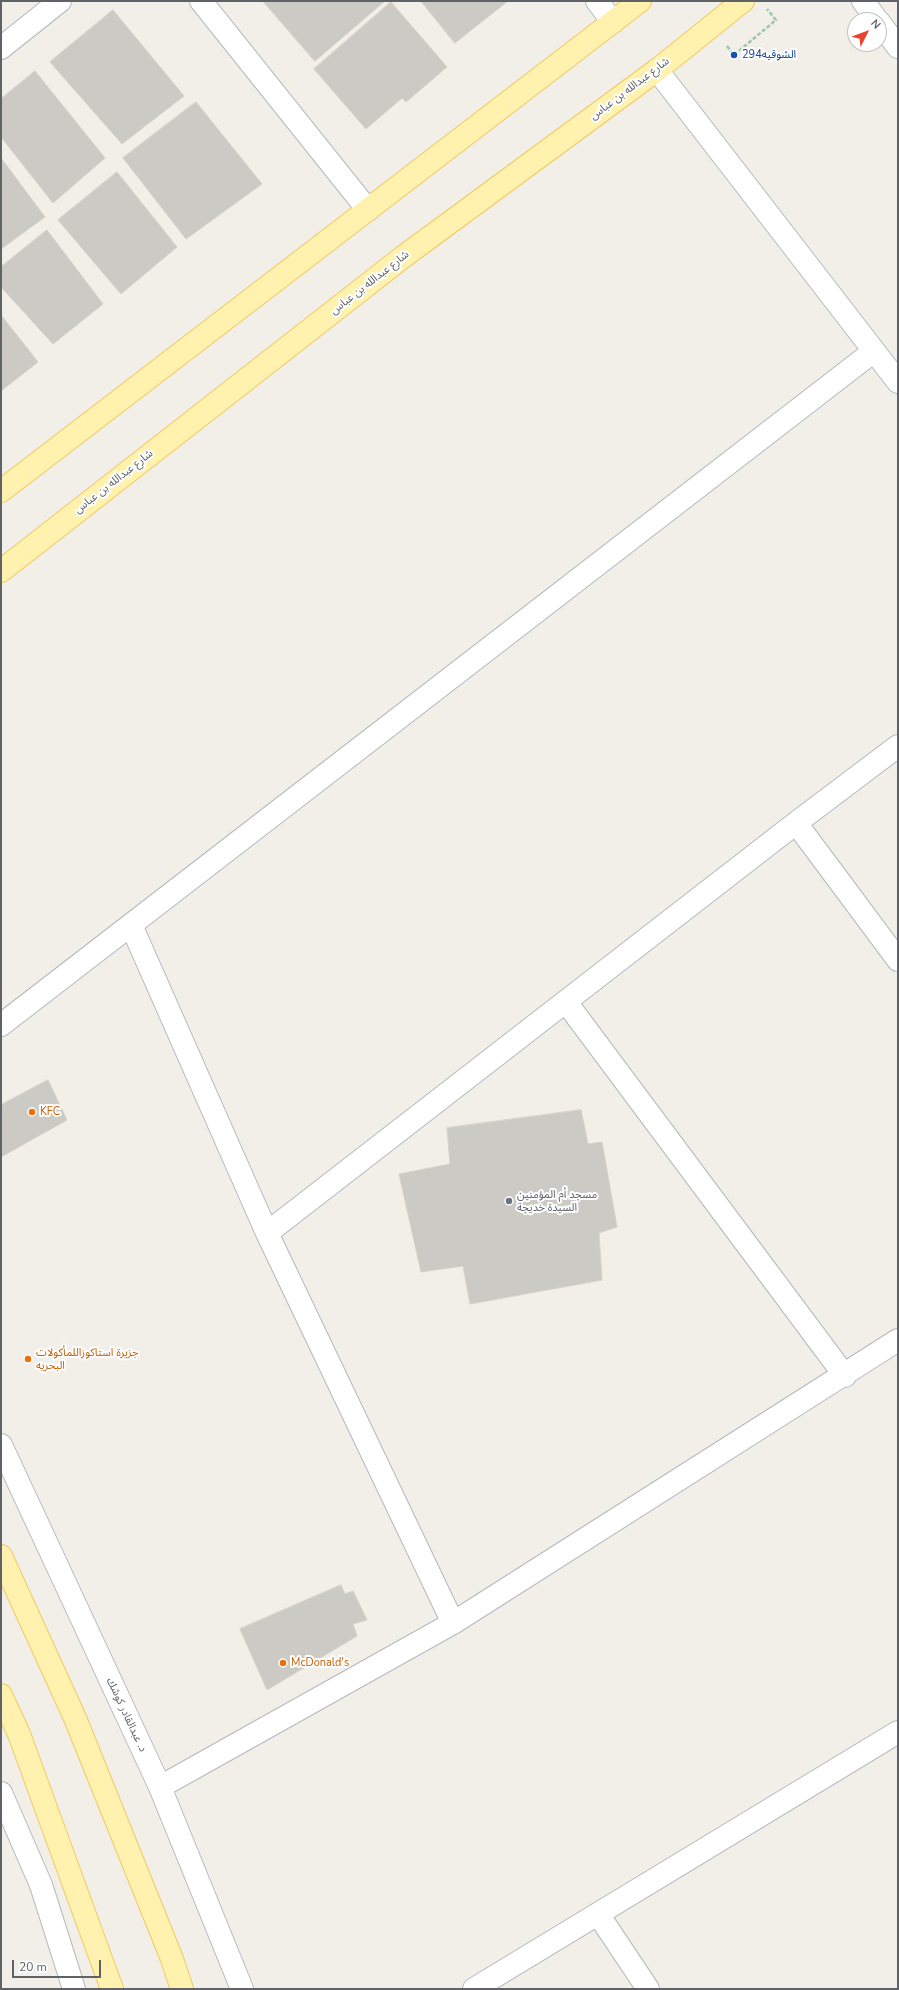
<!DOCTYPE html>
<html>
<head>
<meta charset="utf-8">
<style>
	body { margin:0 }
	#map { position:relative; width:899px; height:1990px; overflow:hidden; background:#f1efe8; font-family:"Nunito Sans",sans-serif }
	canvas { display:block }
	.frame { position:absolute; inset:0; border:2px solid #5f6368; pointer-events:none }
	.north { position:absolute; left:847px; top:12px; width:40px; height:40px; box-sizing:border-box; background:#fff; border:1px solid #bfc1c3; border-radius:50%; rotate:48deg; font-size:11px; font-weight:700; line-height:16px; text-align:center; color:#5f6368 }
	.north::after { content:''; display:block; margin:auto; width:14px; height:18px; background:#ea4335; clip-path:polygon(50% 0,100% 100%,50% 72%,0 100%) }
	.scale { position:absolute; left:12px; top:1960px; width:89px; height:18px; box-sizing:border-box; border:2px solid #5f6368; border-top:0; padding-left:5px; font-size:12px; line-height:14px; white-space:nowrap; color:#5f6368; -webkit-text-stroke:3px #fff; paint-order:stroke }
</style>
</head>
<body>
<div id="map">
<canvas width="899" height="1990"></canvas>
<div class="frame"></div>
<div class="north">N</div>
<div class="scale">20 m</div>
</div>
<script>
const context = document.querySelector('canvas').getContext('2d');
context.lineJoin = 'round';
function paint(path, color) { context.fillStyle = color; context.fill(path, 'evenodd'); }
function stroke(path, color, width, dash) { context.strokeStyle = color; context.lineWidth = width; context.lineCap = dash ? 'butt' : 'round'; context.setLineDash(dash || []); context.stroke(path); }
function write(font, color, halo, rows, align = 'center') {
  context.font = font + ' "Nunito Sans","Noto Sans Arabic",sans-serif'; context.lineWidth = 4; context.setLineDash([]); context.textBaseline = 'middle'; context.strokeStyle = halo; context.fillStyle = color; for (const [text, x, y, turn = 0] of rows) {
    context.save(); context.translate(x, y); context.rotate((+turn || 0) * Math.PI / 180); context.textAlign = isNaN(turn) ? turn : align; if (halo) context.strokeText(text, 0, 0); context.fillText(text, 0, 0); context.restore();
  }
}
const building = new Path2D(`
	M263,1H385L315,61Z
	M421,1H508L455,43Z
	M391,2L447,67L406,102L402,98L366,129L314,69Z
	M113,10L184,96L122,144L50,62Z
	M35,71L105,158L53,203L1,137V99Z
	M196,102L262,184L186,239L123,158Z
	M1,158L45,217L1,249Z
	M117,172L177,247L121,294L58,220Z
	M47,230L103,304L53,344L1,287V267Z
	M1,315L38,362L1,391Z
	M48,1080L67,1120L1,1157V1105Z
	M581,1110L588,1144L602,1142L617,1227L599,1233L602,1280L470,1304L463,1266L421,1272L399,1174L450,1164L447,1128Z
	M341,1585L345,1594L353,1591L367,1620L353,1624L357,1636L267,1690L240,1629Z`);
paint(building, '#cccac5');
stroke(building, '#d6d1c6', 1);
const street = new Path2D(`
	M201,1L368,210
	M597,1L613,22
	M863,1L877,20
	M879,22L898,47
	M1,48L60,1
	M657,70L898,382
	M796,823L898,960
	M131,925L267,1233L453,1623
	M566,1002L845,1376
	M1,1025L874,351
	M267,1233L796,823L898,746
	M160,1787L453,1623L898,1340
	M598,1914L648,1989
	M474,1989L898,1732`);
const secondary = new Path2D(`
	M1,1445L160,1787L242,1989
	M1,1793L41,1885L74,1989`);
const primary = new Path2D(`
	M1,491L640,1
	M1,571L403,257L657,70L743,1
	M1,1556L75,1718L172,1959L182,1989
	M1,1695L19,1734L112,1989`);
stroke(street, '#b5b8bc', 24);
stroke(secondary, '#b6babf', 24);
stroke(primary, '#f2c960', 24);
stroke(new Path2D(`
	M727,46L734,55L776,20L767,9`), '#9cc7a9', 2.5, [4, 2]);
stroke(street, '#fff', 22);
stroke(secondary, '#fff', 22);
stroke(primary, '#fff2af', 22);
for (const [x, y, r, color] of [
	[734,55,4,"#1a4fb4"],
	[32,1112,4,"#e8710a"],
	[509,1201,4,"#6b7280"],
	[28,1359,4,"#e8710a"],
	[283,1663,4,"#e8710a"]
]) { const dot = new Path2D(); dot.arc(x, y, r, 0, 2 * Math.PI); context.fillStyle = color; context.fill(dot); stroke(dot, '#fff', 1.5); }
write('11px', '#164399', '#fff', [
	["الشوقيه294",742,55]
], 'left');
write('11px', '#5f6368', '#fff', [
	["شارع عبدالله بن عباس",630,89,-37],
	["شارع عبدالله بن عباس",370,283,-38],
	["شارع عبدالله بن عباس",114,482,-38],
	["د. عبدالقادر كوشك",126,1715,65]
]);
write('11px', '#c56008', '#fff', [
	["KFC",40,1112],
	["جزيرة استاكوزاللمأكولات",36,1353],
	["البحريه",36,1366],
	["McDonald's",291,1663]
], 'left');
write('11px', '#5b616d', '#fff', [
	["مسجد أم المؤمنين",517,1195],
	["السيدة خديجة",517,1208]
], 'left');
</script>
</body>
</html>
